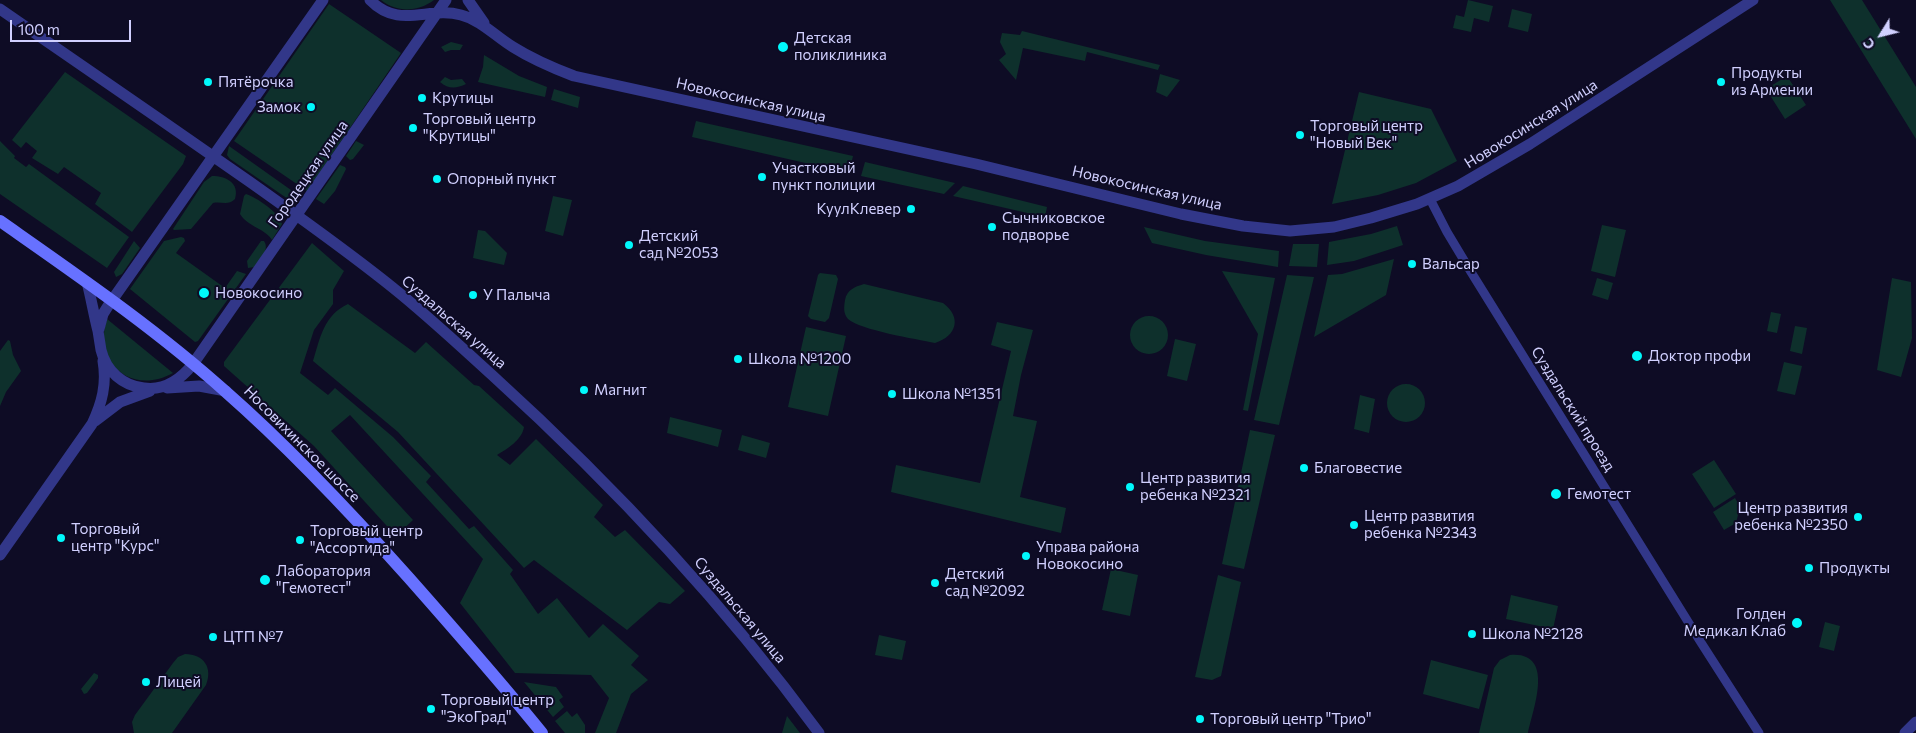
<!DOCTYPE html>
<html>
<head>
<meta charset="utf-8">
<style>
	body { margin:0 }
	#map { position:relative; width:1916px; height:733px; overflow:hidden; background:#0e0c25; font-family:Commissioner,sans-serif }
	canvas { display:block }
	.north { position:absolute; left:1856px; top:10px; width:50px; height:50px; -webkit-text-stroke:4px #0e0c25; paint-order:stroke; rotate:234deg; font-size:14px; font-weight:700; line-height:20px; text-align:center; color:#d1d0ff }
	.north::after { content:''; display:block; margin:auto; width:18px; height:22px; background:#d1d0ff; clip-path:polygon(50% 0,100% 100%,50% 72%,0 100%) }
	.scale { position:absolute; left:10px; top:20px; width:121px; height:22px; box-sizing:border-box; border:2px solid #d1d0ff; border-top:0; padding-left:6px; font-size:15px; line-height:18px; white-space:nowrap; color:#d1d0ff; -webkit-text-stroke:4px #0e0c25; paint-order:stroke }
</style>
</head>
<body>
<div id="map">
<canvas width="1916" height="733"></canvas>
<div class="north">С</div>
<div class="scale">100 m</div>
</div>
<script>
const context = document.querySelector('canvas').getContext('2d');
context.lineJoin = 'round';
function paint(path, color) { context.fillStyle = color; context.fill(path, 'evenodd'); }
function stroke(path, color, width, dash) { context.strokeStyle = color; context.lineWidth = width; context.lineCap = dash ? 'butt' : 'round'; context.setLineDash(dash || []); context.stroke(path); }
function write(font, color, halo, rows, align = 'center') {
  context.font = font + ' Commissioner,sans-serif'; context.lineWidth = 4; context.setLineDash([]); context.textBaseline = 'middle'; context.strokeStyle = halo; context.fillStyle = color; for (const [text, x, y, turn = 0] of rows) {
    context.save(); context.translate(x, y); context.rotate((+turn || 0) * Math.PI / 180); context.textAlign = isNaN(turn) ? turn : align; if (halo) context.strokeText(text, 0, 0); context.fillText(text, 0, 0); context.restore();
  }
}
paint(new Path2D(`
	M381,0H434C418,12 397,13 381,0Z
	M1468,0L1493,6L1489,22L1474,18L1471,32L1453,28L1456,15L1464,17Z
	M1830,0H1862L1916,87V139Z
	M329,4L401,53L307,191L234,141Z
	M1512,9L1532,14L1528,32L1508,27Z
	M1022,31L1160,65L1158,70L1087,52L1085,61L1023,48L1016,80L999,60L1006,54L1000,42L1002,33L1020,35Z
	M451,42L463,45L460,50H451L445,52L441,47Z
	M484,55L519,76L547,87L545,97L478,82L483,67Z
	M65,72L186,156L183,164L132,232L95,204L101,193L64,167L58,174L32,158L37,151L26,142L21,148L12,140Z
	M1160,74L1180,80L1167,97L1156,92Z
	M1787,76L1806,105L1785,119L1766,89Z
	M445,77L451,80L462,79L466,84C456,89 448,89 440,82Z
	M554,89L580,97L578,108L551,100Z
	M1359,92L1431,109L1457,161L1416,183L1378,195L1332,204Z
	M696,121L853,156L849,173L692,137Z
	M0,141L15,156L14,158L26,167L29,164L129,237L107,268L0,194Z
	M356,141L364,145L353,159L350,160L346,156Z
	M229,146L298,195L292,200L288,199L230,159L227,155Z
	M865,162L955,183L944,194L861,176Z
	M340,165L345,167L346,169L335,191L324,204L316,199Z
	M212,176C226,176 240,183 235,199C228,206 221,201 213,203L191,229L174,230L173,229L204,182Z
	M963,186L1047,207L1045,217L953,196Z
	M246,194C256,197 280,213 282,224L272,240C266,229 248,227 240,214L244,196Z
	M553,196L572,200L563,236L545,231Z
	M1602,225L1626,230L1615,277L1591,271Z
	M1397,226L1403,245L1354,261L1327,265L1329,242L1371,234Z
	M1144,227L1205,241L1279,251L1278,267L1206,255L1152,243Z
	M478,230L485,231L507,253L504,265L473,258Z
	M181,237L184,238L185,241L176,253L225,288L237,271L246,274L198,341L195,342L130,289L164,241Z
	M134,241L140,248L122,274L116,277L114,272Z
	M261,241H264C270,250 260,259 254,267L248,268L247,261Z
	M312,243L344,271L333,290V304L314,330L300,373L328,395L335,388L393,437L431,476L426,482L469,529L474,526L513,570L510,574L538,614L557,598L589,638L603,624L639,656L631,665L648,680L631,694L616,733H595L609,698L591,675L515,673L460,603L483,559L350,415L331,431L413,520L396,536L314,446L224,366V362Z
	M1293,244H1319L1317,267L1289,266Z
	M1394,259L1386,295L1314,337L1328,275L1342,274Z
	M1222,271L1275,278L1248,411L1243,410L1258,334Z
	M820,273L836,275L838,279L829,318L825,322L811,319L808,316L818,275Z
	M1287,275L1314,277L1279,425L1254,420Z
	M1597,278L1613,283L1608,300L1592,295Z
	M1892,278L1911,282L1912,338L1901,377L1877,370Z
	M864,284L943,303C962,317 957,336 935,343C916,339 860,330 848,319C843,313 844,307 845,300C847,290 854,287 864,284Z
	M348,304L415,353L426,342L474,385L479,386L524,427C522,440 507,449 497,455L510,465L536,439L603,505L594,517L615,537L625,530L685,591L670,604L659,602L627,630L534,560L524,568L398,432L313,361C320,338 324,315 348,304Z
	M1771,312L1781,314L1777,333L1767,331Z
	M1130 335a19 19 0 1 1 38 0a19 19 0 1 1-38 0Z
	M107,319L173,373C132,396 92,363 107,319Z
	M997,322L1033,330L1021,375L1013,416L1037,421L1020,497L1066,508L1061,533L891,492L896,465L980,483L1011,351L991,345Z
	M1795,326L1807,328L1802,354L1790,351Z
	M806,327L846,336L828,416L788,407Z
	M1175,339L1196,344L1187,381L1167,376Z
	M8,340L10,341L13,355L21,371L6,392L0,406V351Z
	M1784,362L1802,366L1795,395L1777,391Z
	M1387 403a19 19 0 1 1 38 0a19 19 0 1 1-38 0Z
	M1360,395L1375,399L1369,433L1354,429Z
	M670,417L722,430L718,447L667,433Z
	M1250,430L1275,435L1244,569L1222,564Z
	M742,435L770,443L766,458L738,450Z
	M1714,460L1736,494L1714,508L1692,474Z
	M1735,498L1740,507L1736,523L1724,530L1713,512Z
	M1111,569L1138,575L1130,616L1102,610Z
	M1218,575L1241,582L1221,676L1212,680L1195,677Z
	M1511,595L1558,606L1553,629L1506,619Z
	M1825,622L1840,626L1834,651L1819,647Z
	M879,635L906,641L902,660L875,655Z
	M185,654C204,654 213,668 206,685L172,733H134L132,722L135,715L173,663L178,657Z
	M1510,655C1556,651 1533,709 1528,733H1479L1494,668L1500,660Z
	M1431,660L1488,675L1479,709L1423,694Z
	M94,673L98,675V678L87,693L84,694L81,689Z
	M524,682L556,687L563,697L559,700L564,707L553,717Z
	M567,711L572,717L577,713L585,725V733H565L555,721Z
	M787,716L800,733H782Z`), '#0e302c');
stroke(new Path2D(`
	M1430,199L1447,232L1471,272L1700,641L1759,733`), '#323789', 9);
stroke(new Path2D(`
	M370,0C399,30 428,6 461,15C481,20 495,36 513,47C532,59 553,68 574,76L976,164L1181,214L1243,226L1290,231L1334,227L1371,218L1417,204L1458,186L1530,144L1753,0
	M468,0L484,23
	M0,9C83,66 167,124 250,182C298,216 346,250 392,287C427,315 459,345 492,375C612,484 723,602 819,733
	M87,282C91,298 94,315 98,331C99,337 100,344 101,350C106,371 123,386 144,388C165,391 181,379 193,364L446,0
	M99,329L103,314L108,306L323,0
	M167,388L199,386L226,391
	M95,421L120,402L150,391
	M0,555L92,424C102,403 107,384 103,361
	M1905,733L1916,722`), '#323789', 11);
stroke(new Path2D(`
	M0,221C77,275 156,329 226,392C291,449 351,513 409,578C454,629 499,680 542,733`), '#6771ff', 12);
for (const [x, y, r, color] of [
	[783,47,6,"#00f8fb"],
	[208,82,5,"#00f8fb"],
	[1721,82,5,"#00f8fb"],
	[422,98,5,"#00f8fb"],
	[311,107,5,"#00f8fb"],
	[413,128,5,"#00f8fb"],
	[1300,135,5,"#00f8fb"],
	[762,177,5,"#00f8fb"],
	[437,179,5,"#00f8fb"],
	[911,209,5,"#00f8fb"],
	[992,227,5,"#00f8fb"],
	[629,245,5,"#00f8fb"],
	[1412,264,5,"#00f8fb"],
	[204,293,6,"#00f8fb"],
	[473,295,5,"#00f8fb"],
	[1637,356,6,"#00f8fb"],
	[738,359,5,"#00f8fb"],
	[584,390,5,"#00f8fb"],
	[892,394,5,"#00f8fb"],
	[1304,468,5,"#00f8fb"],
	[1130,487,5,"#00f8fb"],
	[1556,494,6,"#00f8fb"],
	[1858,517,5,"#00f8fb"],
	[1354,525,5,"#00f8fb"],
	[61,538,5,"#00f8fb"],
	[300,540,5,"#00f8fb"],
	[1026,556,5,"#00f8fb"],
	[1809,568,5,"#00f8fb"],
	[265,580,6,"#00f8fb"],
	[935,583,5,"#00f8fb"],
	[1797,623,6,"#00f8fb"],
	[1472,634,5,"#00f8fb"],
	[213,637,5,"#00f8fb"],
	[146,682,5,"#00f8fb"],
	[431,709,5,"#00f8fb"],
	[1200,719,5,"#00f8fb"]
]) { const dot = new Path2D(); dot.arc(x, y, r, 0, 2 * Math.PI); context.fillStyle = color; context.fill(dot); stroke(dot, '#0e0c25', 2); }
write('15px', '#d1d0ff', '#0e0c25', [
	["Детская",794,38],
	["поликлиника",794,55],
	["Продукты",1731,73],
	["из Армении",1731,90],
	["Пятёрочка",218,82],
	["Крутицы",432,98],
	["Замок",301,107,"right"],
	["Торговый центр",423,119],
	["\"Крутицы\"",423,136],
	["Торговый центр",1310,126],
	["\"Новый Век\"",1310,143],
	["Участковый",772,168],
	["пункт полиции",772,185],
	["Опорный пункт",447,179],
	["КуулКлевер",901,209,"right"],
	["Сычниковское",1002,218],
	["подворье",1002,235],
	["Детский",639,236],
	["сад №2053",639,253],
	["Вальсар",1422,264],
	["Новокосино",215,293],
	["У Палыча",483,295],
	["Доктор профи",1648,356],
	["Школа №1200",748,359],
	["Магнит",594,390],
	["Школа №1351",902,394],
	["Благовестие",1314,468],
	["Центр развития",1140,478],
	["ребенка №2321",1140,495],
	["Гемотест",1567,494],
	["Центр развития",1848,508,"right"],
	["ребенка №2350",1848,525,"right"],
	["Центр развития",1364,516],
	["ребенка №2343",1364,533],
	["Торговый",71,529],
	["центр \"Курс\"",71,546],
	["Торговый центр",310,531],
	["\"Ассортида\"",310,548],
	["Управа района",1036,547],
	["Новокосино",1036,564],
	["Продукты",1819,568],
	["Лаборатория",276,571],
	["\"Гемотест\"",276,588],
	["Детский",945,574],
	["сад №2092",945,591],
	["Голден",1786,614,"right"],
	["Медикал Клаб",1786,631,"right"],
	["Школа №2128",1482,634],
	["ЦТП №7",223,637],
	["Лицей",156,682],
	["Торговый центр",441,700],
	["\"ЭкоГрад\"",441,717],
	["Торговый центр \"Трио\"",1210,719]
], 'left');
write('15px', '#d1d0ff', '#0e0c25', [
	["Новокосинская улица",751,100,13],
	["Новокосинская улица",1531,124,-32],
	["Городецкая улица",308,174,-55],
	["Новокосинская улица",1147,188,13],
	["Суздальская улица",454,322,41],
	["Суздальский проезд",1573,409,58],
	["Носовихинское шоссе",302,444,45],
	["Суздальская улица",740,610,50]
]);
</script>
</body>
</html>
